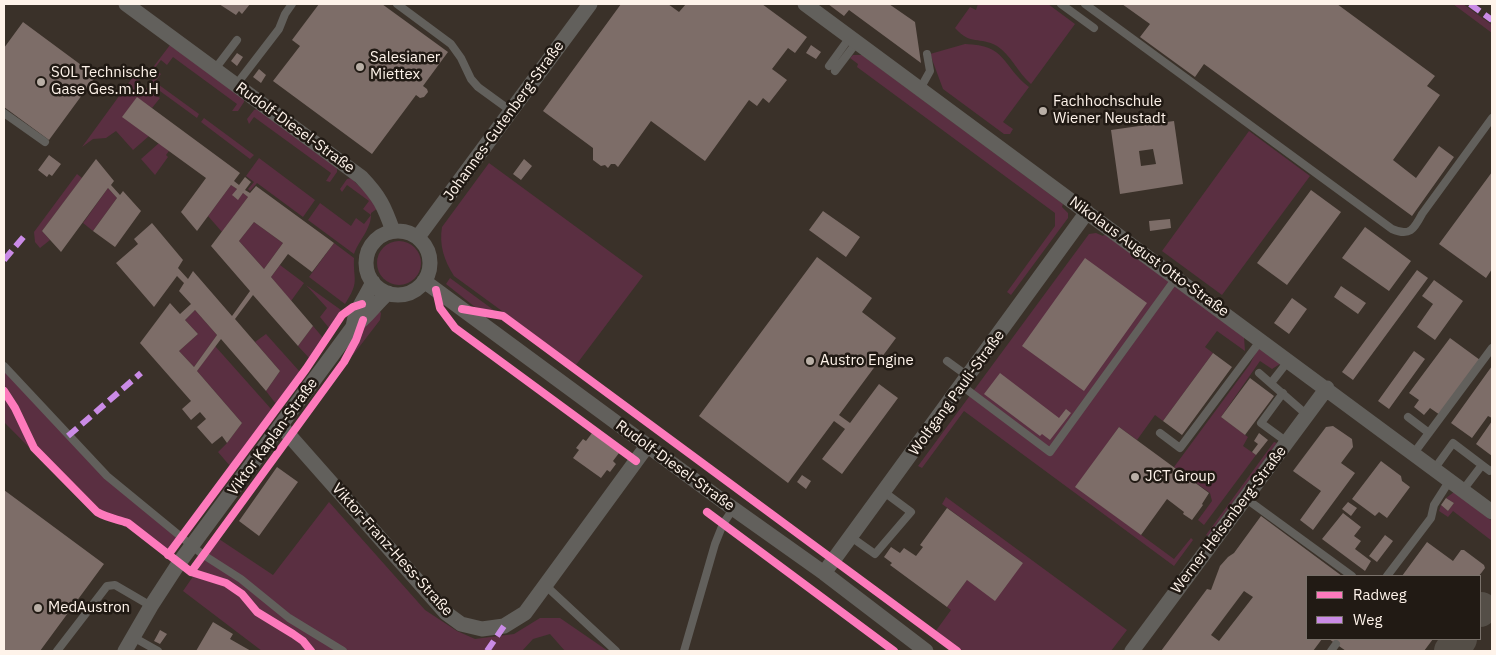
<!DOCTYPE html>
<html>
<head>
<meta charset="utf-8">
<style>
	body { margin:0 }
	#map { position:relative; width:1496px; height:655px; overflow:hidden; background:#3a3129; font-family:"IBM Plex Sans",sans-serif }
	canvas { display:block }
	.frame { position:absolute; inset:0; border:5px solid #fef3ea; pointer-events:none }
	.legend { position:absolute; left:1306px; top:575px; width:175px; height:65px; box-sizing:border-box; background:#211a14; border:1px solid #79716a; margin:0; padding:6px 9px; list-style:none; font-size:15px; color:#fef3ea }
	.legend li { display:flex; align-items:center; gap:10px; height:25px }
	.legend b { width:25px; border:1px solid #79716a }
</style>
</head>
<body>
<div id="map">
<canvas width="1496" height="655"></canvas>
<div class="frame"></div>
<ul class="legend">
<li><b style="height:6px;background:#fd7abc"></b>Radweg</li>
<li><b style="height:6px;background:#ca8be6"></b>Weg</li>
</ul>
</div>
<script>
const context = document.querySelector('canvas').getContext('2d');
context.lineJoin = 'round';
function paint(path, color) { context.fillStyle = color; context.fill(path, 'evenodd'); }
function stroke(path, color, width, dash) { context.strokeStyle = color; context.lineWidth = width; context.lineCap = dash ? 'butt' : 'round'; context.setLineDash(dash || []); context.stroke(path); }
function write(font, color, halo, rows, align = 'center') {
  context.font = font + ' "IBM Plex Sans",sans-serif'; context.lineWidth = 5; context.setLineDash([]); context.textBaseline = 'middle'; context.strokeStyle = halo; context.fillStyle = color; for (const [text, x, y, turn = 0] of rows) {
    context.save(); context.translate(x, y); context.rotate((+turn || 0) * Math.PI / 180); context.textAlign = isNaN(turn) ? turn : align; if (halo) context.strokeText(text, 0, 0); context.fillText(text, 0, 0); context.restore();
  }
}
paint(new Path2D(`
	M978,4H1048L1075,24L1031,84C1018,73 1011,55 997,46C979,36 971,46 955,28L970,7L976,10Z
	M1453,4H1463L1492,25V33Z
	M965,44C1007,45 1001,65 1029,87L1003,122L1013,129L1010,134H1004L943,89L930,54Z
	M170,45L244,99V102L238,111H232L237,104L173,57L167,65L161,60L154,69L161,74L155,82L199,114L197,118L153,86L151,70Z
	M853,55H862L1063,204L1062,207L1068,213V218L1011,295L1007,292L1055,226V213L857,67L858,64L850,58Z
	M138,70L139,83L160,98L152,108L137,98L123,117L149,136L133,150L116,131L106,138L93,139L82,147Z
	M257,109L337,168V172L330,182L326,181L331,173L254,117L249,124L247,119L254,110Z
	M204,118L254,155L250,159L201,122Z
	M1249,131L1310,176L1222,295L1162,251Z
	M159,143L169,151L166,155L168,157L155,175L141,159Z
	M259,158L315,200L303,217L257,183L250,191L248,189L254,182L246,176Z
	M489,163L643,276L576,365L454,276C444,260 439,245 442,227Z
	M77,174L82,178L42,231L50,240L40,248L35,242L34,232Z
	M351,178L366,193L378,208L371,213C372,228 359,240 354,254L308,220L320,203L351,226L356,218L364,224L371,215L363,209L369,201L347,185L342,192L340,189L347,179Z
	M231,185L237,189L233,196L238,199L243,193L248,197L222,232L208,216Z
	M108,188L117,198L93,231L83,223Z
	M254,222L283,243L264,269L239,241Z
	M1096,233L1103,236L1105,234L1244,337L1245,351L1217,331L1205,347L1213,353L1163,421L1155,415L1137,440L1119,427L1076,487L1174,559L1191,538L1193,540L1174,566L964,411L922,468L918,466L1089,234Z
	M377 263a22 22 0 1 1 44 0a22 22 0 1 1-44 0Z
	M334,243L354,258C353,281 360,281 345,304L309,277Z
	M280,265L304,283L291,301L271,277Z
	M450,278L495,311V313L475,307L446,284Z
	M306,285L341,310L329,328L320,317L327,308Z
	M378,309L381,313L380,320L353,355L347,357L354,347L361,331Z
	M195,310L217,335L194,367L179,351L198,334L185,320Z
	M313,326L324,339L310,359L298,346Z
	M266,334L300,372L276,404L266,391L280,371L255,342Z
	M215,346L272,410L230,466L218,452L227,443L242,423L197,371Z
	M1258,348L1280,364L1272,369L1260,361L1221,417L1248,437L1243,446L1256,455L1204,525L1198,520L1212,501L1210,493L1174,467L1250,364Z
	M4,369L107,476L182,538L168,555L128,523L117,519L96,515L4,422Z
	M1274,442L1277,443L1208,536L1206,535Z
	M1454,492L1492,521V541L1453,511L1448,517L1439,511L1441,505L1448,511L1454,503L1446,498Z
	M946,497L1127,630L1111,651H962L935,632L951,610L947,607L967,580L1023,563L942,504Z
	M329,502L425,610L457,631L475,639L514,634L540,618H560L608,651H565L550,634L533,639L522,651H262L183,591L219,539L273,575Z`), '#5a2f41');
stroke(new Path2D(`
	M1480,610L1481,609
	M1451,651L1460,639`), '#544e47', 34);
paint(new Path2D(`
	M219,4H250L242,14L239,11L236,15Z
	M319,4H382L448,52L423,86L427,89L428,92L424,97L420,98L416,95L372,154L273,81L300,46L292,40Z
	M621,4H668L679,12L686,4H762L807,37L795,53L788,48L772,69L787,80L769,103L763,98L757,106L749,100L705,161L651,121L618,167L615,164H611L608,168L605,165L601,166L593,160V148L543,111Z
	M828,4H889L915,22L921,63L849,10L844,16Z
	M1122,4H1337L1435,76L1427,86L1440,95L1393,160L1416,178L1439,146L1454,157L1412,216L1204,64L1195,77L1140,37L1150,24Z
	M23,22L96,76L49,140L4,107V48Z
	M811,45L821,52L816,59L806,53Z
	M237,53L243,57L237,66L231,61Z
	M259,69L266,75L261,83L253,77Z
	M137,97L240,173L234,181L239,185L245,177L251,182L245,190L250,193L256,186L334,243L312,272L288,254L271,277L313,326L298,346L253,295L235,319L280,371L266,391L221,339L197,371L242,423L227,443L222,436L212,444L197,427L206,419L200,412L191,420L182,409L191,401L140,343L170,303L180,314L191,304L179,291L184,283L177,276L154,307L116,263L138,244L134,239L152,223L183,260L178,268L188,279L193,271L232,316L250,291L211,246L248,197L243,193L238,200L232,195L237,189L231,185L197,231L181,212L206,178L122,117ZM254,222L283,243L264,269L239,241ZM195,310L217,335L194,367L179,351L198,334L185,320Z
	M1174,121L1183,184L1120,194L1111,130ZM1153,149L1156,164L1141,166L1139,151Z
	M49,155L61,164L52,176L49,174L47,177L38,170Z
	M96,159L114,181L111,185L120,195L123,191L141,211L115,247L93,231L117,198L108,188L61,252L42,231Z
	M524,159L532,166L521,180L513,174Z
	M1492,172V269L1486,278L1439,244Z
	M1311,190L1341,212L1287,285L1257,263Z
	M823,211L860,237L846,257L809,230Z
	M1170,219L1171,228L1150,231L1149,221Z
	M1365,227L1411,261L1389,291L1342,258Z
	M817,257L872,298L862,312L896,338L839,415L850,423L879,384L898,398L842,474L822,459L845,429L834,421L788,483L699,416Z
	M1085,258L1147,303L1084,391L1022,346Z
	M1417,270L1428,278L1353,380L1342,372Z
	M1434,280L1463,301L1435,340L1417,327L1433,304L1422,296Z
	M1341,286L1366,303L1358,314L1334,297Z
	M1292,298L1307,309L1289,334L1274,323Z
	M1450,338L1480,360L1440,415L1430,408L1424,415L1414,407L1419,400L1409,393Z
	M1414,351L1425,359L1389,409L1378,401Z
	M1213,353L1232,367L1182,435L1163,421Z
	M1492,366V418L1488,416L1472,438L1451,423Z
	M1000,373L1059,418L1066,409L1071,413L1050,440L1042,434L1040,436L984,394Z
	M1250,378L1274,396L1245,435L1221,417Z
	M1492,421V456L1476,444Z
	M1333,426L1352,439L1353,447L1341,463L1355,473L1313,530L1300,520L1321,491L1293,471L1326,427Z
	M1119,427L1209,493L1202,504L1203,505L1192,520L1183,514L1184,512L1167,499L1141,535L1075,487Z
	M592,433L619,453L613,461L616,464L610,472L607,470L601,478L573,458L579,450L576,448L583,439L586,441Z
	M1259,433L1268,440L1256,455L1252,452L1258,444L1254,441Z
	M1381,461L1401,476L1402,481L1410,487L1387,518L1379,512L1375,516L1352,499Z
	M277,467L298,482L259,536L239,521Z
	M802,475L811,481L806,489L797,482Z
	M4,490L104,564L40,651H4Z
	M1446,498L1454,503L1448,511L1441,505Z
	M1348,502L1357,508L1351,516L1342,509Z
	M947,508L1023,563L995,601L967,580L947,607L890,565L892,563L884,557L891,547L900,553L904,548L916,556L923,547L920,545Z
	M1343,513L1361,527L1354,536L1361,541L1355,549L1371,561L1365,571L1322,539Z
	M1261,516L1342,576H1307V639H1322L1313,651H1161L1207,589L1211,590L1220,566L1228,557L1234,553ZM1244,591L1253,597L1219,641L1211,635Z
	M1385,535L1393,541L1377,562L1369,556Z
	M1427,542L1453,561L1461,550H1464L1484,565L1485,568L1479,576H1402Z
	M213,622L233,634L230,639L251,651H196Z
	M160,630L167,634L160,644L154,641Z
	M1329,639H1433L1424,651H1346Z`), '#7d6d68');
stroke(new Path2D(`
	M397,4L451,44L461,58L471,79L478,87L511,111
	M1061,4L1094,28
	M1085,4L1392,229C1410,237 1414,229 1422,214L1492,118
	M829,66L850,37
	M215,69L237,40
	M835,71L857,42
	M236,85L279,29L285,14L292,4
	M920,89L930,71L927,54
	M4,113L45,142
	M947,361L969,377
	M4,366L107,476L202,554L241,579L289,618L343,651
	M1259,373L1307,415
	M1271,383L1289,360
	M962,386L1050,452L1176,278
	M1283,393L1261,423L1287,442
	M1408,417L1429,433
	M1160,433L1180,448L1261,340
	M1414,453L1492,348
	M1482,465L1490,471L1492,470
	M1435,468L1453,443L1482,465L1463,490
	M1245,498L1352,576
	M851,537L875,554L911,512L884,492
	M1387,576L1431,518L1434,505L1450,480
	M545,585L616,651
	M133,637L158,651
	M57,651L107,586L115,585L151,606
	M684,651L715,544L723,524L733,509
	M1331,651L1336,644`), '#62605c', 8);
stroke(new Path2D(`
	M126,4L361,177C380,197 384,206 393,231
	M805,4L1492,512
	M366 263a32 32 0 1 1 64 0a32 32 0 1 1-64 0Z
	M418,237L590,4
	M424,281L724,502L824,573L926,651
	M353,327C355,310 366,297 373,282
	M281,426L446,613L461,624L482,629L504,626L525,613L647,446
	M824,573L1087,212
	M125,651L151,606L179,563L353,327C367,318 375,304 388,293
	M1132,651L1327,388`), '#62605c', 15);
stroke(new Path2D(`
	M1470,4L1492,20
	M4,260L26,234
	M68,436L141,373
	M487,651L504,626`), '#ca8be6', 6, [12, 6]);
stroke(new Path2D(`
	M436,290L440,308L455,328L636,461
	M462,309L503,316L957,651
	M4,391L15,408L34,448L97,512C107,518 117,519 128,523L191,572L226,583L242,594L257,612L293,634L303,641L311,651
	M707,512L894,651
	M168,555L306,369L342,315L353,307L362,304
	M191,572L344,362L356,340L363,320`), '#fd7abc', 8);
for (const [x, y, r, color] of [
	[360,67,5,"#b9afa6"],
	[41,82,5,"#b9afa6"],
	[1043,111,5,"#b9afa6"],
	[810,361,5,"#b9afa6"],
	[1135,477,5,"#b9afa6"],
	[38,608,5,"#b9afa6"]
]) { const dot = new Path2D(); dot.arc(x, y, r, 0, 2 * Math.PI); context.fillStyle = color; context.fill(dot); stroke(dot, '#211a14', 2); }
write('15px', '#fef3ea', '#211a14', [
	["Salesianer",370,58],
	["Miettex",370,75],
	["SOL Technische",51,73],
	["Gase Ges.m.b.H",51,90],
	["Fachhochschule",1053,102],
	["Wiener Neustadt",1053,119],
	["Austro Engine",820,361],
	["JCT Group",1145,477],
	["MedAustron",48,608]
], 'left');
write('15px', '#fef3ea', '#211a14', [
	["Johannes-Gutenberg-Straße",504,121,-54],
	["Rudolf-Diesel-Straße",295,128,36],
	["Nikolaus August Otto-Straße",1149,257,36],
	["Wolfgang Pauli-Straße",957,393,-54],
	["Viktor Kaplan-Straße",273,437,-54],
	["Rudolf-Diesel-Straße",675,466,36],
	["Werner Heisenberg-Straße",1229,520,-53],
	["Viktor-Franz-Hess-Straße",392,550,48]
]);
</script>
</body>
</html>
